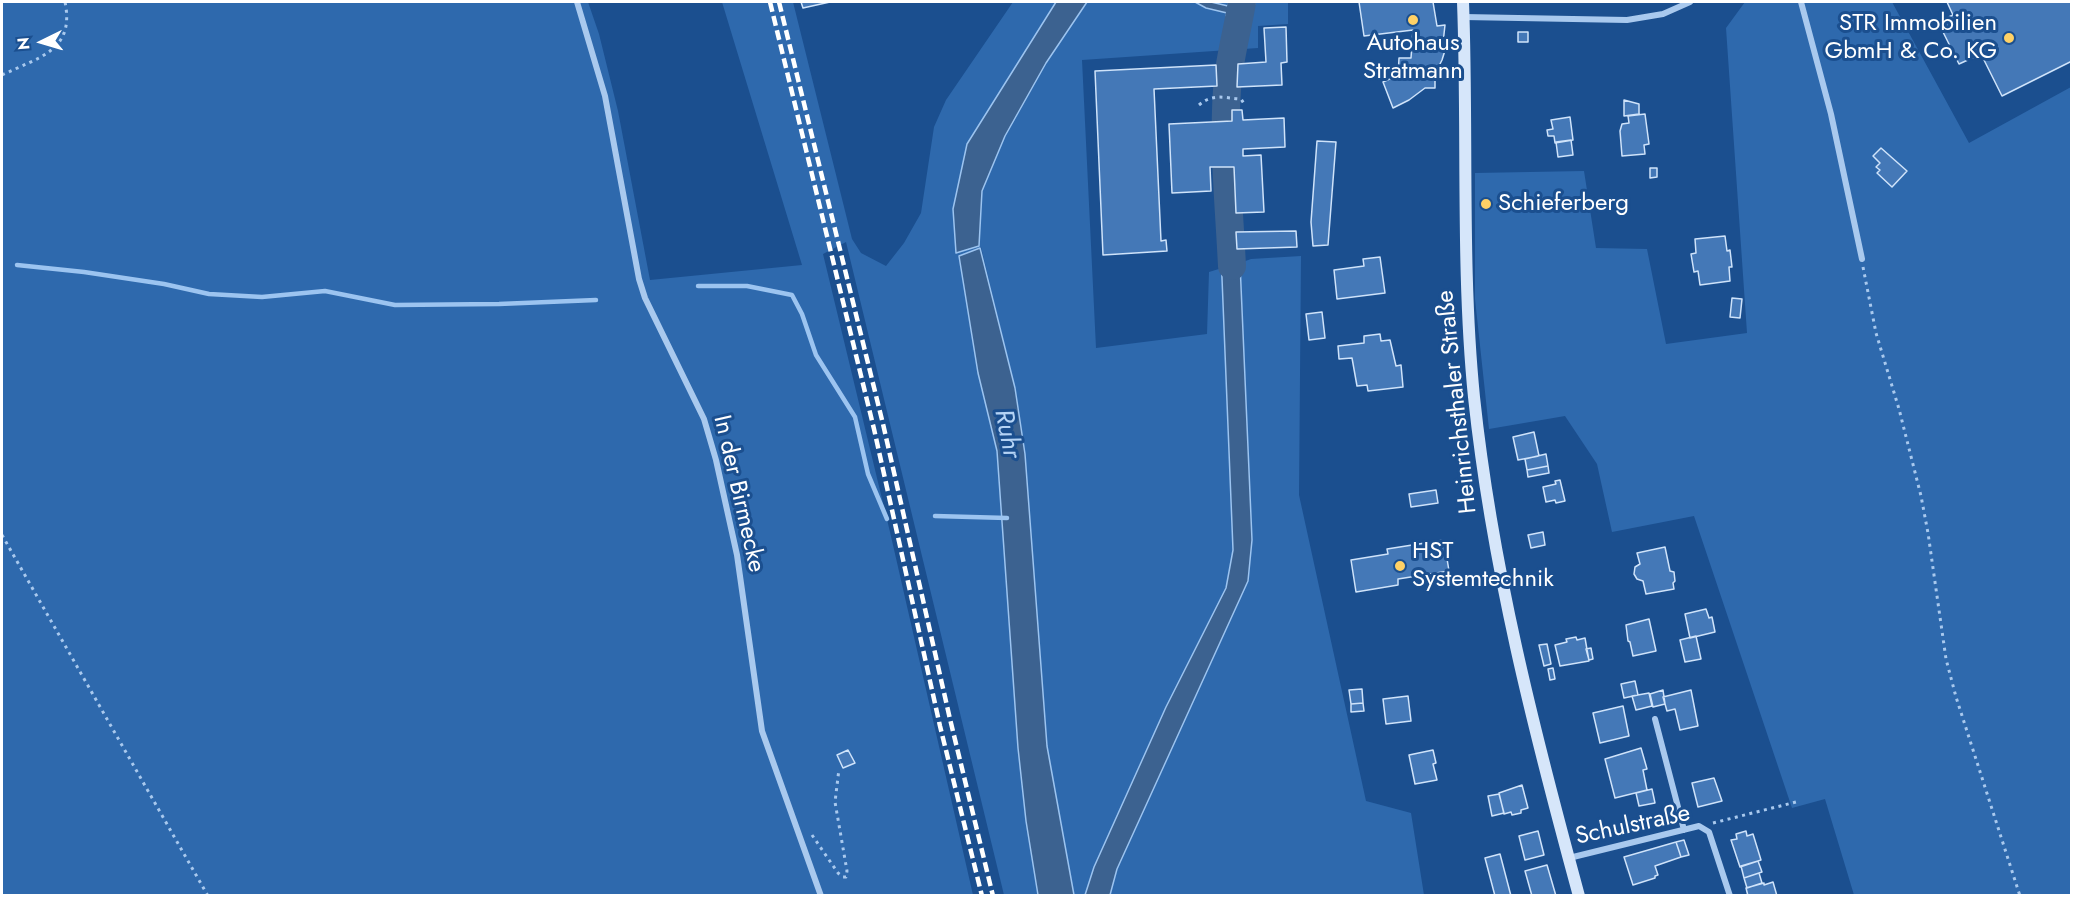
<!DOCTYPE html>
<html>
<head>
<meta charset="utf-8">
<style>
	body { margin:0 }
	#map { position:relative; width:2073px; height:897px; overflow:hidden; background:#1b4f8f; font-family:Jost,sans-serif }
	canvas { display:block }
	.frame { position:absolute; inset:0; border:3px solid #fff; pointer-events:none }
	.north { position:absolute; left:12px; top:12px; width:60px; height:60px; -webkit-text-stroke:4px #1b4f8f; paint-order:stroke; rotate:265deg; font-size:16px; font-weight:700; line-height:24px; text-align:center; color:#fff }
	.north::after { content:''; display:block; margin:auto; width:21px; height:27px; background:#fff; clip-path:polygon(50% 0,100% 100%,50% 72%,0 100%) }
</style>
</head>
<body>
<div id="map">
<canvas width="2073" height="897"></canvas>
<div class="frame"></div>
<div class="north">N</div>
</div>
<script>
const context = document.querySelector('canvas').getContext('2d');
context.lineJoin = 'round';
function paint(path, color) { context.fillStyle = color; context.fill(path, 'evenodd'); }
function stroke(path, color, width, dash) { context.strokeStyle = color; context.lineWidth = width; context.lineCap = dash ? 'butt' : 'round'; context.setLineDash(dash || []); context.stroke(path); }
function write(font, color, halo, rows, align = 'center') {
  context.font = font + ' Jost,sans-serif'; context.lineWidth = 6; context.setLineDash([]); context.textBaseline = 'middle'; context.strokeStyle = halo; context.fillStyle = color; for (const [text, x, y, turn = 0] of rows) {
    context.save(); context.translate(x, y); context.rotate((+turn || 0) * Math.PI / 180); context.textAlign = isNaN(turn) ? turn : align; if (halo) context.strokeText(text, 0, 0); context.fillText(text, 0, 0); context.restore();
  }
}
paint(new Path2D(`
	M2,2H588L599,34L618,111L650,280L802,265L722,2H793L852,239L861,253L886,266L904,243L921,213L934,127L946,100L1013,2H1288V24L1258,26V48L1082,60L1096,348L1207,334L1209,272L1222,268L1233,550L1226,588L1166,707L1094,867L1085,895H1074L1047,746L1025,454L1015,388L981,247L959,256L978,373L997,451L1018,748L1026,821L1038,895H1004L846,242L823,254L890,532L973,895L2,896Z
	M1745,2H1892L1969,143L2071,87V895H1854L1825,799L1792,808L1694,516L1612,532L1597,464L1565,416L1489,429L1475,299V173L1584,171L1596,248L1647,249L1666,344L1747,333L1726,28Z
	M1301,256L1299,495L1366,801L1411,813L1424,895L1110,896L1117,869L1248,581L1252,540L1240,263L1251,259Z`), '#2e69ad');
const water = new Path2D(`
	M1056,2H1087L1046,63L1005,136L982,191L979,246L956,253L953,209L967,144Z
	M1195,2H1211L1228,6L1229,2H1255L1251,20L1226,16L1227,13L1206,8Z
	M1234,227L1236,252L1240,263L1252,540L1248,581L1117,869L1110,895H1085L1094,867L1166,707L1226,588L1233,550L1220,229Z
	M980,248L1015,388L1025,454L1047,746L1074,895H1038L1026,821L1018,748L997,451L978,373L959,256Z`);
paint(water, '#3c6290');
stroke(water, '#9cc4f0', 1.5);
stroke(new Path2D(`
	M17,265L84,272L164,284L209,294L262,297L325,291L395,305L499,304L596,300
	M698,286H747L792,295L802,314L816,355L855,417L868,474L887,519
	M935,516L1007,518`), '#9cc4f0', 4.5);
stroke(new Path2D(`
	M1232,266C1229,203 1222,140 1228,78C1231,53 1238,27 1242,2`), '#3c6290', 28);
const building = new Path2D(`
	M801,2H830L803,8Z
	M1359,2H1433L1437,26L1445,25L1443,43L1447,44L1442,60L1435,74V88H1425L1409,100L1393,108L1383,82L1394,77H1398L1399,58H1411L1413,30L1364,36Z
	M1947,2H2072V61L2002,96L1981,54L1959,64L1938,22L1953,15Z
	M1286,27L1287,62L1281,63L1282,85L1237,87L1238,64L1266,62L1264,28Z
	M1518,32H1528V42H1518Z
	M1216,65L1217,86L1154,89L1161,241L1166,240L1167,251L1103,255L1095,71Z
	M1624,100L1639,104V114L1624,116Z
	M1232,110H1242L1243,120L1284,118L1285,147L1243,149V156L1261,155L1264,212L1236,213L1234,167H1210L1211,191L1172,193L1169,124L1232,121Z
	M1645,114L1649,144L1644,145L1645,154L1622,156L1620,131L1622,124L1629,123L1628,116Z
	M1570,117L1573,140L1555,143L1554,136H1548L1547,130L1553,129L1551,120Z
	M1571,140L1573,155L1558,157L1556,142Z
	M1317,141L1336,142L1328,245L1313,246L1311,222Z
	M1881,148L1907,171L1892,187L1877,173L1880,170L1876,167L1880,163L1873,156Z
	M1650,168H1657V177L1650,178Z
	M1296,231L1297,247L1237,249L1236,232Z
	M1725,236L1727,251L1730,250L1732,267H1729L1730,281L1700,285L1698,271L1694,272L1691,254L1696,253L1695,239Z
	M1380,257L1385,293L1337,299L1334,270L1364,266L1363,259Z
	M1732,298L1742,299L1740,318L1730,317Z
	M1322,312L1325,338L1309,340L1306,314Z
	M1380,334L1381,341L1390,340L1396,366L1401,365L1403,387L1368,391L1367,385L1357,386L1352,358L1339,359L1338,346L1364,343V336Z
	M1534,432L1539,456L1518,460L1513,437Z
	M1546,454L1548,466L1527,470L1525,459Z
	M1548,466L1549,473L1528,477L1527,470Z
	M1560,480L1565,501L1556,503L1555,500L1546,502L1543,487L1556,484L1555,481Z
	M1436,490L1438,503L1411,507L1409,494Z
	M1543,532L1545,545L1531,548L1528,535Z
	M1444,540L1449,571L1398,579V585L1356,592L1351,560L1388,554L1387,549Z
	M1665,547L1670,571L1674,572L1675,581L1673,583L1674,589L1646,594L1643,581L1637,579L1634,574L1635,567L1640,564L1637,553Z
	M1706,609L1709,618L1712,617L1715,632L1690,638L1685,614Z
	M1649,619L1656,651L1633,656L1630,642L1628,641L1626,625Z
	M1696,636L1701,659L1685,662L1680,640Z
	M1576,637L1577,640L1585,638L1589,661L1560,666L1555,645L1567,642L1566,639Z
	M1547,644L1551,664L1544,666L1539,645Z
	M1591,648L1593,659L1589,660L1586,649Z
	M1553,668L1555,679L1550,680L1548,669Z
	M1635,681L1638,695L1624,698L1621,684Z
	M1362,689L1363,703L1351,704L1349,690Z
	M1663,690L1665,704L1653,707L1650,694Z
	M1691,690L1698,726L1680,730L1675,709L1667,711L1663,697Z
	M1649,693L1652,706L1636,710L1632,696Z
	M1408,696L1411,721L1386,724L1383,699Z
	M1363,703L1364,711L1351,712V704Z
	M1623,706L1629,736L1600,743L1593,713Z
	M1641,748L1647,769L1643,770L1647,790L1615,798L1605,759Z
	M848,750L855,763L843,768L837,755Z
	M1433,750L1436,763L1433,764L1437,780L1415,784L1409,755Z
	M1714,778L1722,801L1698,807L1692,783Z
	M1522,785L1528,808L1521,810V813L1512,815L1511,812L1504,814L1499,793Z
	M1652,789L1655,803L1639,806L1636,793Z
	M1499,794L1504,813L1492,816L1488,796Z
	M1538,831L1544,855L1525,860L1519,836Z
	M1746,831L1747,836L1753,834L1761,860L1740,867L1731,840L1737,839L1736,834Z
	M1684,840L1689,855L1681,857L1676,842Z
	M1676,842L1681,857L1655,866L1658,875L1655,876V878L1633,885L1624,857Z
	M1500,854L1511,896H1495L1485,858Z
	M1758,861L1762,872L1744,878L1741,866Z
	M1547,865L1556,896H1532L1525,871Z
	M1759,873L1762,883L1747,888L1744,878Z
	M1773,882L1777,896H1748L1746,888L1764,883V885Z`);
paint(building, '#4478b7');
stroke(building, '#cfe3fa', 1.5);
stroke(new Path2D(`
	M2,75C39,57 75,51 65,2
	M1199,105C1213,93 1224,98 1241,99L1245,105
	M1863,267L1876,333L1899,409L1921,496L1928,533L1946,659L1956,697L2020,896
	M2,535L208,896
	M1713,823L1796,802
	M812,835L838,873L843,877H846L847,871L835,802L839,769`), '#a9c9ee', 3, [3, 4.5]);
stroke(new Path2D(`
	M577,2L605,96L639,279L645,298L704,419L716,460L737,555L762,731L821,896
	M1801,2L1831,114L1862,259
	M1464,17L1627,20L1663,14L1690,2
	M1655,719L1684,830
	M1569,858L1699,826L1709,832L1730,896`), '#a9c9ee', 6);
stroke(new Path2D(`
	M1463,2C1468,133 1461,266 1474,397C1492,567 1534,731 1579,896`), '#d6e6fa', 12);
stroke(new Path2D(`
	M770,2L874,429L940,726L982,896
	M779,2L883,424L950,719L993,896`), '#fff', 4.5, [10, 4.5]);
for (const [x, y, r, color] of [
	[1413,20,6,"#ffd166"],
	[2009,38,6,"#ffd166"],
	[1486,204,6,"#ffd166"],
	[1400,566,6,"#ffd166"]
]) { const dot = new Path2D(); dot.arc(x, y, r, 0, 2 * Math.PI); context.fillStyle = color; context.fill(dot); stroke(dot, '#1b4f8f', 2); }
write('24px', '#fff', '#1b4f8f', [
	["STR Immobilien",1997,24,"right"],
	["GbmH & Co. KG",1997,52,"right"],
	["Autohaus",1413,44,"center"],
	["Stratmann",1413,72,"center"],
	["Schieferberg",1498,204],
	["HST",1412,552],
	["Systemtechnik",1412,580]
], 'left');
write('24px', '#fff', '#1b4f8f', [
	["Heinrichsthaler Straße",1458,402,-96],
	["In der Birmecke",738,494,77],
	["Schulstraße",1633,826,-12]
]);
write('italic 26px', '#b5d3f5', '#1b4f8f', [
	["Ruhr",1006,434,79]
]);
</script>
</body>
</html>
